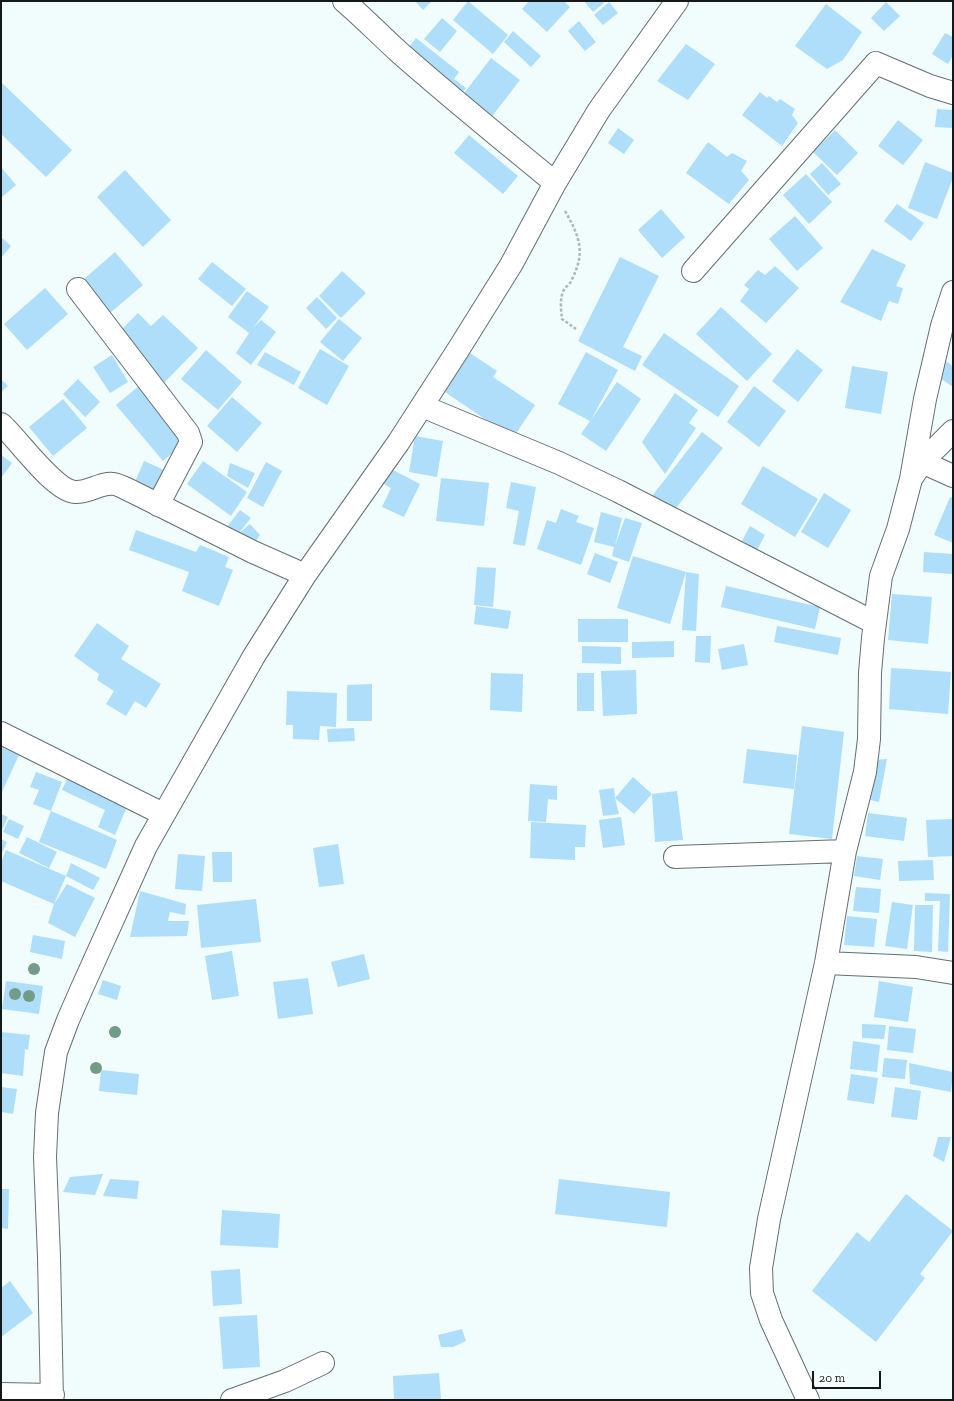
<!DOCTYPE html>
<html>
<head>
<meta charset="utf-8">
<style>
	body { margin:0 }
	#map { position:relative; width:954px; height:1401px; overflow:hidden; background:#f1fcfd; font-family:"Zilla Slab",serif }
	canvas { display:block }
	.frame { position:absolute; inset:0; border:2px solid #141818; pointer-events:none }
	.scale { position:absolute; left:812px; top:1371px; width:69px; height:18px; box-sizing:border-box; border:2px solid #141818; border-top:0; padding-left:5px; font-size:12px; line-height:14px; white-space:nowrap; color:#141818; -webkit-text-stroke:3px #fff; paint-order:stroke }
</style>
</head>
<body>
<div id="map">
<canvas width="954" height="1401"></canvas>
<div class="frame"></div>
<div class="scale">20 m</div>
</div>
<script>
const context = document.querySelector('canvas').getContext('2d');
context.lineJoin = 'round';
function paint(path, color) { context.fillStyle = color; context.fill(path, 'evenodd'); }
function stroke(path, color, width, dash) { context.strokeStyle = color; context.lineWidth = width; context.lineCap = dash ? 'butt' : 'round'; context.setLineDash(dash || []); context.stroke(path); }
paint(new Path2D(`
	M415,1H432L423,10Z
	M468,1L508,35L493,54L453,20Z
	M529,1H564L570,7L547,32L522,9Z
	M584,1H602L604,3L593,12Z
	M609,2L618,13L603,25L594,15Z
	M886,2L900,16L884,31L871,18Z
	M826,4L862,32L843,60L827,69L795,46Z
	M442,18L457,31L440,52L424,39Z
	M579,21L596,42L585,51L568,31Z
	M513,31L541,56L531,67L504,42Z
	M945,33L953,37V55L948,64L932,54Z
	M416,38L459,72L454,79L466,88L458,97L403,55Z
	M686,44L715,64L688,100L657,81Z
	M491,58L520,80L490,119L462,96Z
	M2,83L72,150L46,177L1,134Z
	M760,92L767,98L769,96L777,102L780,99L795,109L792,115L798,123L782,146L742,115Z
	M937,109L953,110V128L935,127Z
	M898,120L923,140L903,165L878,146Z
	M618,128L634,140L624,154L608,143Z
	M835,130L858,153L837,175L813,152Z
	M469,135L518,176L503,194L454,153Z
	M708,142L727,157L732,153L747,161L741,171L749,180L729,204L686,173Z
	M925,162L953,173V178L937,219L908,208Z
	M822,163L841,184L828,195L810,174Z
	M1,167L16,185L1,198Z
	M125,170L171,220L143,247L97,197Z
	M806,174L832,202L809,224L783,195Z
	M897,204L924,223L911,241L884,221Z
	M661,209L685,237L662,258L638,230Z
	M795,216L823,248L797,271L769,239Z
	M1,237L11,246L1,258Z
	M872,249L906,265L896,286L903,288L898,304L889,301L881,321L840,302Z
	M115,252L143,285L110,313L83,280Z
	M620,257L659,276L623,347L642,356L635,371L578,341Z
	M212,262L246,289L232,306L198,279Z
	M775,266L799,288L766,323L740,301L749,289L744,285L758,270L765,275Z
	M342,271L366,293L341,318L319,296Z
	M45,288L68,314L27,350L4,324Z
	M247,291L269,307L253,328L261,320L276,332L251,365L236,353L249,333L228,317Z
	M317,297L337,318L326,329L306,308Z
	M721,307L772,354L747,381L696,334Z
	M138,313L151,326L163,315L198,348L162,385L114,337Z
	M339,319L362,338L343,361L320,342Z
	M664,333L739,386L718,417L642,365Z
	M320,349L349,366L327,405L298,388Z
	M797,349L823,370L798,402L772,381Z
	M206,350L242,382L218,410L181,379Z
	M467,351L497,371L493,377L535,405L513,438L442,390Z
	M265,352L301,372L294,385L257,365Z
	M586,352L618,370L591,420L617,382L641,399L606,451L581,434L590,421L558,404Z
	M112,355L128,382L110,393L93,367Z
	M944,360L953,366V387L934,374Z
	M852,366L888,372L881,414L845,408Z
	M1,379L8,386L1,392Z
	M78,379L100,402L85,417L63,394Z
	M140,385L186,441L163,461L116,405Z
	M754,386L786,411L759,447L727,422Z
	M675,393L698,410L689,423L696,428L665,474L642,442Z
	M232,397L262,423L237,452L207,426Z
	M63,399L87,428L53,456L29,427Z
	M702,432L723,448L673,512L652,496Z
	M415,436L443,441L437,477L409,472Z
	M1,455L12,463L1,478Z
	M144,461L169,472L156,502L131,491Z
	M203,461L247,492L231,516L187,484Z
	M266,462L282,471L263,507L247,498Z
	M230,463L255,473L248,488L227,476Z
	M763,466L818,499L795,537L741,504Z
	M391,469L420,484L404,517L382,507L391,488L384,484Z
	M441,478L489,483L484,526L436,521Z
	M511,482L536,487L525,546L513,544L519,511L506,508Z
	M824,493L851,510L828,548L801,532Z
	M950,497L953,498V543L934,535Z
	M561,509L579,516L576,522L594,528L581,565L537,549L547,520L556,523Z
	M240,510L251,518L238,534L250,524L260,535L254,544L226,528Z
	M601,512L622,518L615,546L625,518L642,523L629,562L612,556L614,547L594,542Z
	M750,526L765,535L757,550L742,541Z
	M136,530L196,552L200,545L229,557L225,567L233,570L219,606L182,591L189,572L129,550Z
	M924,552L953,554V574L923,572Z
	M595,553L618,562L610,583L587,574Z
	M633,556L686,572L699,574L696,631L682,630L686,572L670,624L617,608Z
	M477,567L496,568L493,607L474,605Z
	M726,586L820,607L815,629L721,607Z
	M892,594L932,597L928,644L888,640Z
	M476,606L511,611L508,629L474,624Z
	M578,619H628V642H578Z
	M97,623L129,646L121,659L161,684L146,708L135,701L126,716L106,704L114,691L97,680L99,674L74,656Z
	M777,626L841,638L838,655L774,642Z
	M696,636H711L710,663L695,662Z
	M674,641V657L632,658V642Z
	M744,644L748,665L722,670L718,649Z
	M582,646L621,647V664L582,663Z
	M891,668L951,672L948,714L889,709Z
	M636,670L637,714L603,716L601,671Z
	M491,673L523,674L522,712L490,710Z
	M577,673H594V711H577Z
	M372,684V721H347V685Z
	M287,691L337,693L336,727L320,726L319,740L293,739V725H286Z
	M802,726L844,732L832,839L789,834Z
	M354,728L355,741L328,742L327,729Z
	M1,747L19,755L1,794Z
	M747,749L797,755L794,789L743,783Z
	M887,759L879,802L866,799L874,760Z
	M36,772L62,782L51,811L117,840L106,869L39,842L51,811L33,804L39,790L30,787Z
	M69,775L129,802L115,835L98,827L105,810L62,790Z
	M633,777L652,794L634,814L615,798Z
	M530,784L557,786V800L548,799L546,822L528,821Z
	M614,788L615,798L619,814L603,816L599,790Z
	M677,791L683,840L655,842L652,794Z
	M868,813L907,818L904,841L865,836Z
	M1,814L8,817L1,832Z
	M621,817L625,845L603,848L599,820Z
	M9,819L24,826L18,839L3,832Z
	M953,819V856L928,857L926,820Z
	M531,822L586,825L585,847H575V860L530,858Z
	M27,837L57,852L49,868L19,853Z
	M1,839L7,842L1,856Z
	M338,844L344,884L319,887L313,848Z
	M6,850L66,876L54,904L67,884L95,898L75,937L48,923L54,904L1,881V862Z
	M212,852H232V882H213Z
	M178,854L205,856L202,891L175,889Z
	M857,856L883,859L880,880L854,876Z
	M933,860L934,880L899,881L898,861Z
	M71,863L100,878L93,890L66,876Z
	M856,887L881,889L879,913L853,911Z
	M140,891L186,904L185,915L170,912L168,921H189L187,936L130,937Z
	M925,893L950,894L948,952L938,951L940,901H925Z
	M256,899L261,942L201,948L197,905Z
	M892,902L913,905L907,949L885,946Z
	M915,905H933L932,952L914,951Z
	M847,916L877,919L874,947L844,945Z
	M33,935L65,941L62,959L30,952Z
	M232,951L239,996L212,1000L205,956Z
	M364,954L370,979L338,987L331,962Z
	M308,978L313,1014L278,1019L273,982Z
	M103,980L121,986L117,1000L98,994Z
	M6,981L43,986L39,1014L2,1009Z
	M879,981L913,987L908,1022L874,1017Z
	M862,1024L886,1025L884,1039L862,1038Z
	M889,1026L916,1029L913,1053L887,1050Z
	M1,1032L30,1035L28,1050L25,1049L23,1076L1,1073Z
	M853,1041L880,1045L877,1072L850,1069Z
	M884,1058L907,1060L905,1079L882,1077Z
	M909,1063L953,1072L951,1092L910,1084Z
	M101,1070L139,1074L137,1095L99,1091Z
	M851,1074L878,1078L874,1104L847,1100Z
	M1,1087L17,1089L13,1114L1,1112Z
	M895,1087L921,1091L917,1120L891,1117Z
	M938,1137H951L944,1162L933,1156Z
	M103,1174L95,1195L63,1192L70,1177Z
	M110,1179L139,1181L137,1199L103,1196Z
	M559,1179L670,1192L667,1227L555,1214Z
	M1,1189H9L8,1229L1,1228Z
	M906,1194L953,1231L920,1274L925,1278L876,1342L812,1291L857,1232L869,1242Z
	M222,1210L280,1214L278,1248L220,1245Z
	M240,1269L242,1304L213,1306L211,1271Z
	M10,1281L33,1313L1,1337V1288Z
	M257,1315L260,1367L223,1369L219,1317Z
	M462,1329L466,1341L453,1347H441L438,1335Z
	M439,1373L441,1400H394L393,1376Z`), '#aedefa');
const street = new Path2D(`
	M344,1C364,18 381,36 400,53C451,98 503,140 555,183
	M693,271L876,63L930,86L953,93
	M78,289L188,433L191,442L158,505
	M422,406L559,463L618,491L875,623
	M1,424C18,439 54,491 75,492C89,493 101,482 114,484C120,485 126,489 131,491L253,552L305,575
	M922,462L953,476
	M913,476L922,462L953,431
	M1,733L163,814
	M675,857L845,851
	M826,963L916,967L953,973
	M1,1394L53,1395
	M52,1400L49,1257L45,1157L47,1113L56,1052L68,1020L82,988L146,846L254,656L305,575L398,443L458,350L511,265L555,183L599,110L677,1
	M232,1400L285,1381L323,1363
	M808,1400L771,1320L762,1293L761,1268L769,1219L826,963L845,851L865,772L869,739L870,673L873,638L881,576L898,529L911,479L925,399L942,326L953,292`);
stroke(street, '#656f70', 24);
stroke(new Path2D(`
	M565,211C580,237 586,253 571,281C570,284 567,286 565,288C559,297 561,309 562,319L576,329`), '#aeb7b8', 2.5, [3, 2]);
stroke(street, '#fff', 22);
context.fillStyle = '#739b87';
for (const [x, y] of [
	[34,969],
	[15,994],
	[29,996],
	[115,1032],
	[96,1068]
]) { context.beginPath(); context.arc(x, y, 6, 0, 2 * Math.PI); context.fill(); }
</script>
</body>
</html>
